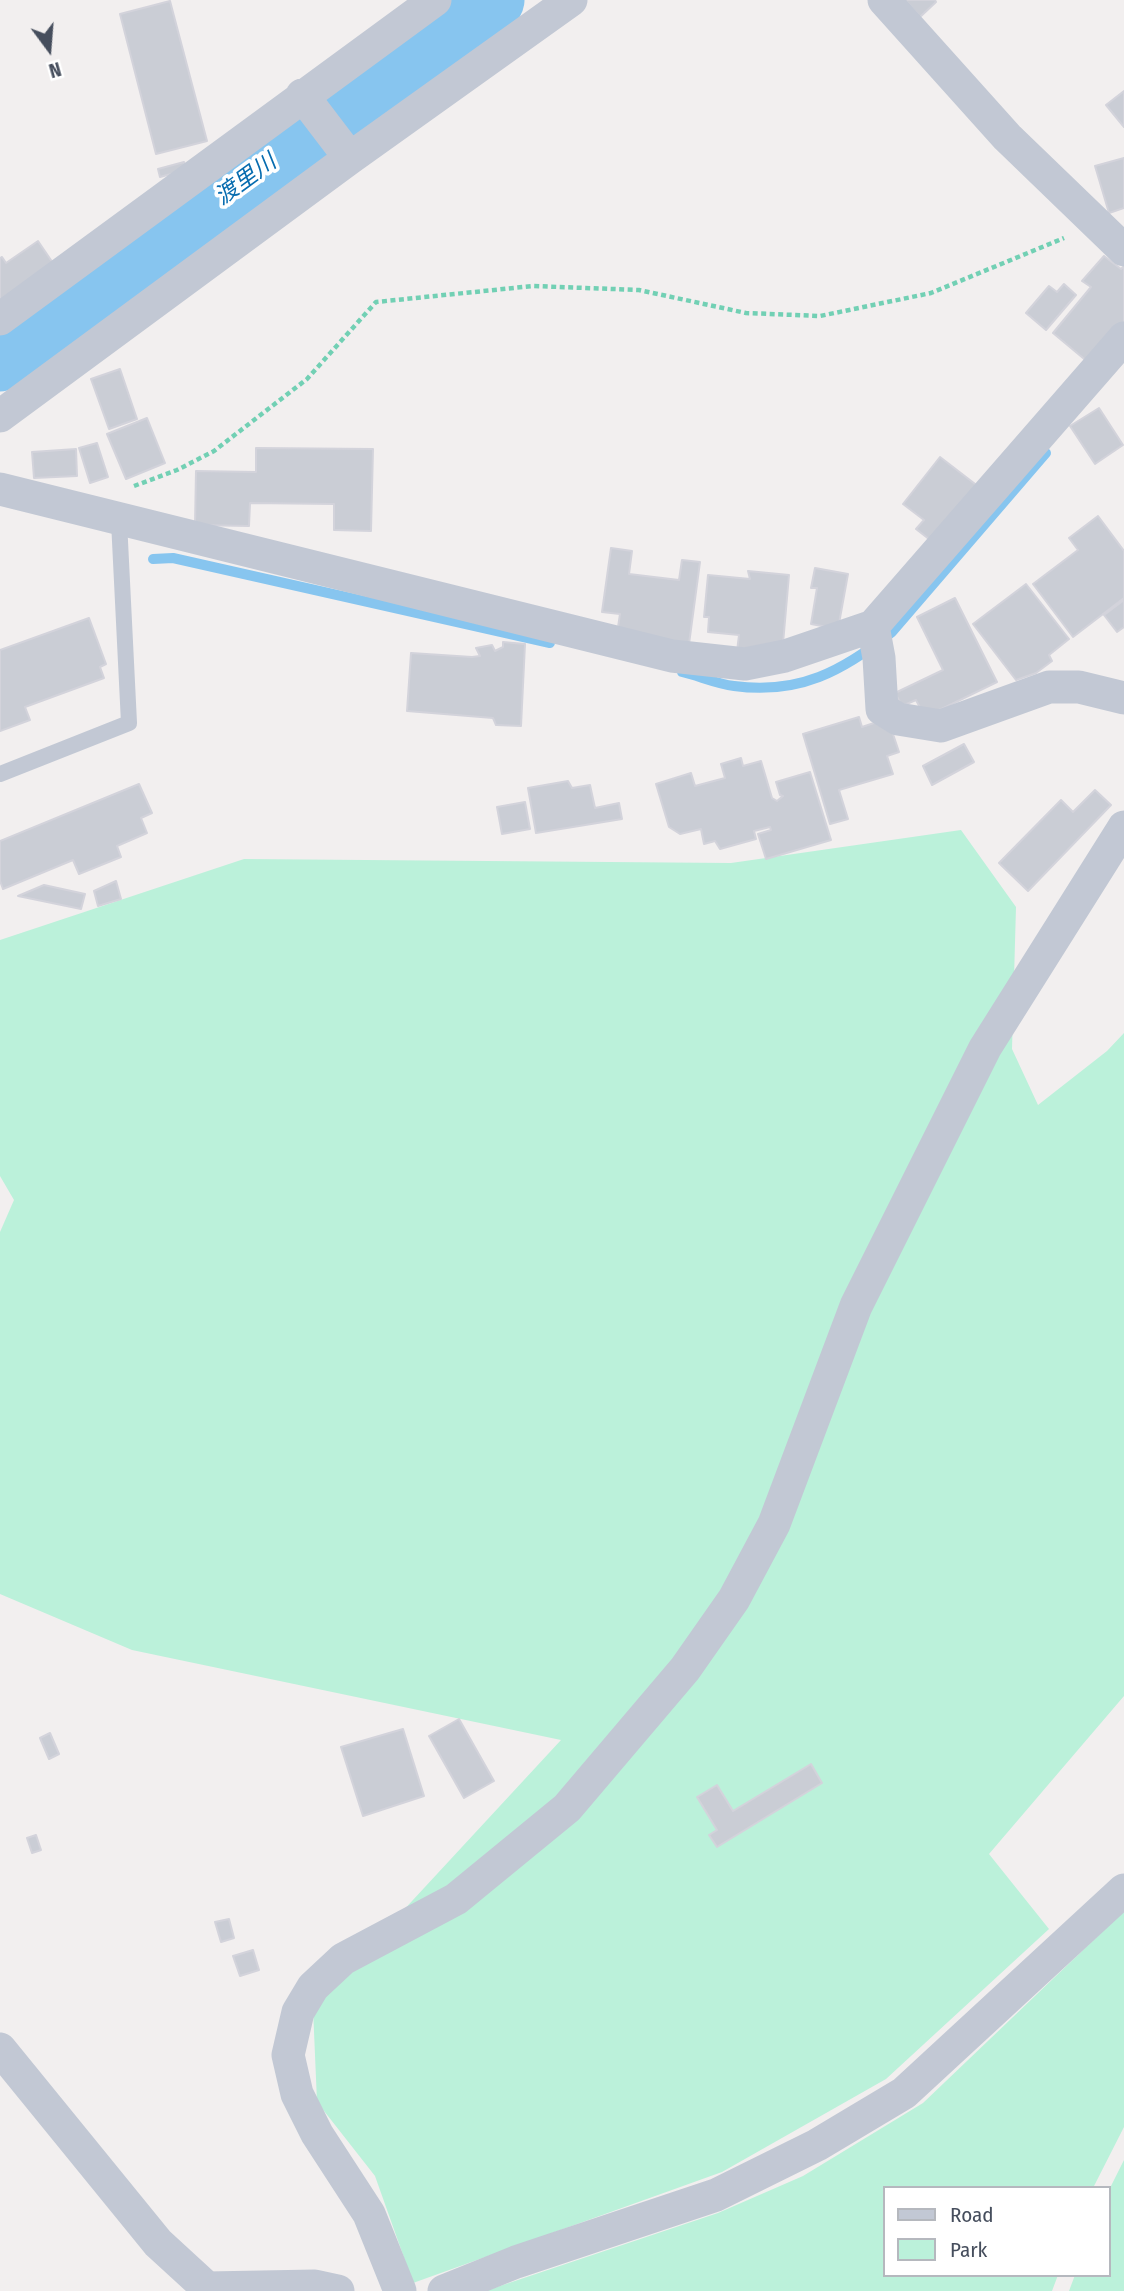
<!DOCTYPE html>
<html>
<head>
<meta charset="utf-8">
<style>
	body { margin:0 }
	#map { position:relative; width:1124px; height:2291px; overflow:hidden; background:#f2efef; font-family:"Fira Sans Condensed",sans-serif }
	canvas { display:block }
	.legend { position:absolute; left:883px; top:2186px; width:228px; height:91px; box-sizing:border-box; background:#fff; border:2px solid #b5b8be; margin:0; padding:9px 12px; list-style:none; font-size:21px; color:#464e5d }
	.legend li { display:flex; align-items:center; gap:14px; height:35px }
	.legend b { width:35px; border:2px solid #b5b8be }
	.north { position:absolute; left:14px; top:14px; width:70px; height:70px; -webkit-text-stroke:5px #fff; paint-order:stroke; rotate:164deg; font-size:19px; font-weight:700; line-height:28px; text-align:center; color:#464e5d }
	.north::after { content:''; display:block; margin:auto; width:24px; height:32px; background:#464e5d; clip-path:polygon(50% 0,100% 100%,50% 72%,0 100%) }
</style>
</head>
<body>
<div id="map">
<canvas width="1124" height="2291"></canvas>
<ul class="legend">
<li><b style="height:9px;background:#c2c8d4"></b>Road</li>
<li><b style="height:19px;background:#bbf1da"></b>Park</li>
</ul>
<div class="north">N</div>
</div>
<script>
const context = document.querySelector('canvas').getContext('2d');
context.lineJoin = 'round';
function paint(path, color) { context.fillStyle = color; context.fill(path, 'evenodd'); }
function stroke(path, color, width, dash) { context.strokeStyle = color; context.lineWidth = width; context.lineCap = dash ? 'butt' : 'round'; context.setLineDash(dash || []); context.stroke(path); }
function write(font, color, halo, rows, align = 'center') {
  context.font = font + ' "Fira Sans Condensed","Noto Sans JP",sans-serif'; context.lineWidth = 7; context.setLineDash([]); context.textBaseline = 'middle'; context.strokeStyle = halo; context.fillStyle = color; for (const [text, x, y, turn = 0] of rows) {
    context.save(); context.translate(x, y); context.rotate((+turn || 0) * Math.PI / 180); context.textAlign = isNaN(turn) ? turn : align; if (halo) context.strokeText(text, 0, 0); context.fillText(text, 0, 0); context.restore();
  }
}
paint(new Path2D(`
	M961,830L1016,907L1012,1049L1038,1105L1107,1051L1124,1033V1696L989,1854L1049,1929L886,2079L722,2172L413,2283L375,2176L317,2102L313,2008L561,1740L132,1650L0,1594V1232L14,1200L0,1176V940L244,859L731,863Z
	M1124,1911V2127L1093,2188H884V2275H1058L1052,2291H485L718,2213L803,2176L923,2103Z
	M1124,2160V2291H1069L1075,2275H1108V2192Z`), '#bbf1da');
stroke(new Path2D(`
	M153,559L173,558L550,643
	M682,672C699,676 717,684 734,686C799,695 843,671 892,632L1046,453`), '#87c5ef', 10);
stroke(new Path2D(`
	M0,360L493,0`), '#87c5ef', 63);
const building = new Path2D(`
	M905,0H935L936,2L920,17Z
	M170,1L207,141L156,154L120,14Z
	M1124,91V127L1106,105Z
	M1124,158V208L1109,213L1095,166Z
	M184,162L186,170L160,177L158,169Z
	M38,241L57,269L0,307V258L2,257L6,263Z
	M1104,256L1121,269L1124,266V322L1089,363L1053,333L1091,287L1082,281Z
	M1064,284L1076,295L1046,330L1026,313L1049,286L1057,292Z
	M120,369L137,419L109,429L91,379Z
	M1099,408L1123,445L1095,464L1070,426Z
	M147,418L165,463L126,479L107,434Z
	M97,443L108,477L90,483L79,448Z
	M256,448L373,449L371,531L334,530V504L250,503L249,526L195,525L196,471L256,472Z
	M76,449L77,476L34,478L32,452Z
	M940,457L979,487L934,543L916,529L924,520L903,504Z
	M1098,516L1124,551V598L1073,637L1033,584L1078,550L1069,538Z
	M611,548L632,551L629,574L679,580L682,560L700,562L689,644L617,634L620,614L602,612Z
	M815,568L848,574L838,629L811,624L817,588H811Z
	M748,571L789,575L782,655L737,651L739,635L708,632L709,617H704L708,575L750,579Z
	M1026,584L1069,639L1049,655L1052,661L1036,673L1016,680L973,624Z
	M955,598L997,682L925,717L916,700L902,706L895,693L943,670L917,617Z
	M1124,600V627L1117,632L1104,615Z
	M89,618L106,664L100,667L104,678L25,707L30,720L0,731V650Z
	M503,642L525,644L521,726L496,725L493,718L407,711L411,653L472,657L480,656L476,648L492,645L495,651L503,647Z
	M859,717L862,727L883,720L893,734L899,752L887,756L893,774L839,790L848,819L830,824L803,734Z
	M964,744L974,762L932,785L923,766Z
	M741,758L743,766L761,761L772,798L777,801L783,796L780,795L776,782L810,772L831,840L766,859L758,834L771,830L770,827L754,831L756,839L720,849L715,841L704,844L701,829L680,834L669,827L656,784L691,773L695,786L725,778L721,764Z
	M568,781L572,788L590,785L595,808L619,803L622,819L536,833L528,788Z
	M139,784L152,813L141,818L147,833L117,846L121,857L79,874L73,860L3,889L0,881V841Z
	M1095,790L1111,805L1028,891L999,863L1061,800L1073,812Z
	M525,802L530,829L502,834L497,807Z
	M116,881L121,899L98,906L94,891Z
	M44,885L85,894L81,909L18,896Z
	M459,1719L494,1781L464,1798L429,1736Z
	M403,1729L424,1796L363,1816L341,1747Z
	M50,1733L59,1754L49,1759L40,1738Z
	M811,1764L822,1783L717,1847L709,1835L717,1830L697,1797L717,1785L733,1811Z
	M36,1835L41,1850L32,1853L27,1838Z
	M229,1919L234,1938L221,1942L215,1922Z
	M253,1950L259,1970L240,1976L233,1956Z`);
paint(building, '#cacdd5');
stroke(building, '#d3d3db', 2);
stroke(new Path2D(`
	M134,486L177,470L214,451L307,379L376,302L533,286L639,290L746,313L820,316L931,293L1064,238`), '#72d0b4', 4.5, [5, 3.5]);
stroke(new Path2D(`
	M0,774L129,723L119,521`), '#c2c8d4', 16);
stroke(new Path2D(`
	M884,0L1007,137L1124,250
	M302,95L350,158
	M0,319L435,0
	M0,416L350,158L571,0
	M0,489L672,656L745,664L785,656L873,626L1124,338
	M873,626L879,658L882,709L898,719L941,726L1049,687H1079L1124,698
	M0,2049L158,2243L207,2288L315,2286L338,2291
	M400,2291L369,2214L317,2134L297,2094L288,2055L298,2012L313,1987L343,1959L456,1899L567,1808L685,1669L734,1599L774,1524L856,1306L985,1048L1124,827
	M444,2291L516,2262L716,2195L817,2145L904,2093L1124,1890`), '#c2c8d4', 33);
write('italic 23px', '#076caf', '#fff', [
	["渡里川",246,180,-36]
]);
</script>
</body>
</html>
